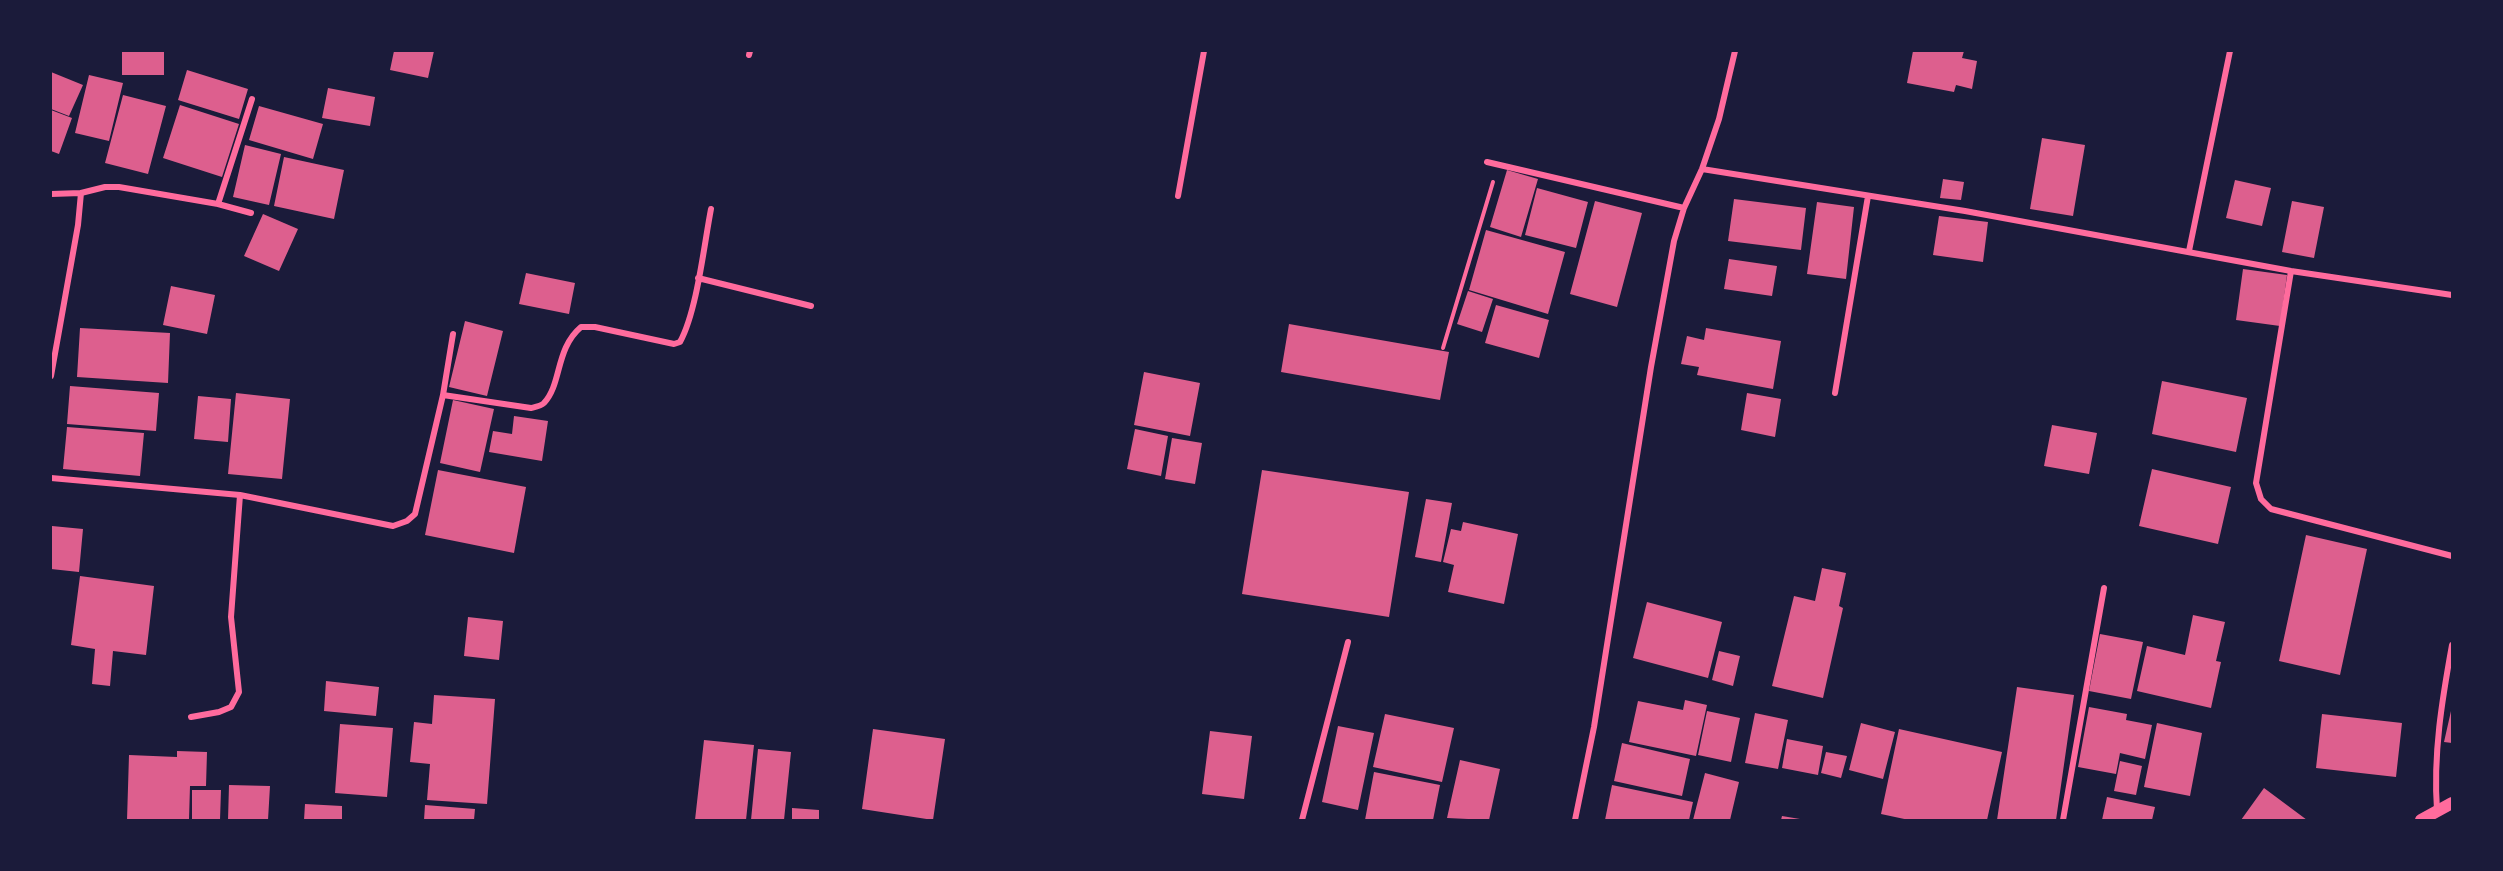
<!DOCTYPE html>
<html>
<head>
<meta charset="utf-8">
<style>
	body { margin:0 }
	#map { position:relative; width:2503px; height:871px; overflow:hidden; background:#1b1b3a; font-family:"Work Sans",sans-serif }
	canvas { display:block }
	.frame { position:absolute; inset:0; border:52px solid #1b1b3a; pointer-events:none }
</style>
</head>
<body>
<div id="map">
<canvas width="2503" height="871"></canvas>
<div class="frame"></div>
</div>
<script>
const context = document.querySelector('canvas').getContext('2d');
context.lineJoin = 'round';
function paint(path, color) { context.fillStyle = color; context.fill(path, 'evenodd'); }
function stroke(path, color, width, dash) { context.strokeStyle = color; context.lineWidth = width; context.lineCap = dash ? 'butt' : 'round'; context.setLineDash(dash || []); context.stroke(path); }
paint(new Path2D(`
	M122,51H164V75H122Z
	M394,51H434L428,78L390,70Z
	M1913,51H1964L1962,58L1977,61L1972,89L1956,85L1954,92L1907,83Z
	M187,70L248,89L239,119L178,100Z
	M51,72L83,85L69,116L51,109Z
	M89,75L123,83L109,141L75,133Z
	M328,88L375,97L370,126L322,118Z
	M123,95L166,106L148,174L105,163Z
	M180,105L239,124L222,177L163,158Z
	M259,106L323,124L313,159L249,140Z
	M51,110L72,118L59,154L51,151Z
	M2042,138L2085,145L2073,216L2030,209Z
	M245,145L281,154L269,205L233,197Z
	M284,157L344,170L334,219L274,206Z
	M1507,170L1538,179L1521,237L1490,227Z
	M1943,179L1964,182L1961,200L1940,198Z
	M2235,180L2271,188L2262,226L2226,218Z
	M1537,188L1588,202L1576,248L1525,235Z
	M1734,199L1806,208L1801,250L1728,241Z
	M1595,201L1642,213L1617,307L1570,294Z
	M2292,201L2324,207L2314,258L2282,252Z
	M1817,202L1854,207L1846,279L1807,274Z
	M263,214L298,229L279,271L244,256Z
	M1939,216L1988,222L1983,262L1933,255Z
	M1486,230L1565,252L1548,314L1469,290Z
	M1729,259L1777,266L1772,296L1724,289Z
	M2243,269L2287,275L2280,326L2236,320Z
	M526,273L575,283L569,314L519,304Z
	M171,286L215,295L207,334L163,325Z
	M1468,291L1493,299L1482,332L1457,324Z
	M1496,305L1549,320L1539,358L1485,343Z
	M465,321L503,331L487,396L449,387Z
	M1289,324L1449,352L1440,400L1281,372Z
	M80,328L170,333L168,383L77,377Z
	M1706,328L1781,341L1773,389L1697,375L1699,367L1681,364L1687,336L1704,340Z
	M1144,372L1200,383L1190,436L1134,425Z
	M2162,381L2247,398L2236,452L2152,434Z
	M70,386L159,393L156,431L67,424Z
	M236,393L290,399L282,479L228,474Z
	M1747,393L1781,399L1775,437L1741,430Z
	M198,396L231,399L228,442L194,439Z
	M453,400L494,409L480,472L440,463Z
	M514,416L548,421L542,461L489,452L493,431L512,434Z
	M2052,425L2097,433L2089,474L2044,466Z
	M67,427L144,433L140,476L63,469Z
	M1135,429L1168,436L1161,476L1127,469Z
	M1172,438L1202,443L1195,484L1165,479Z
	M2152,469L2231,487L2218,544L2139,526Z
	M438,470L526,487L514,553L425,535Z
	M1262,470L1409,492L1389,617L1242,594Z
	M1426,499L1452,503L1441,562L1415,557Z
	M1463,522L1518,534L1504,604L1448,592L1454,565L1443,562L1451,529L1461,531Z
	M52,526L83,529L79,572L51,569Z
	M2306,535L2367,549L2340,675L2279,661Z
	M1822,568L1846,573L1839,606L1843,608L1823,698L1772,686L1794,596L1815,601Z
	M80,576L154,586L146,655L113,651L110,686L92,684L95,649L71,645Z
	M1647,602L1722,622L1708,678L1633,658Z
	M2193,615L2225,622L2216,661L2221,662L2211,708L2137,691L2147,646L2185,655Z
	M468,617L503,621L499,660L464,656Z
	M2100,634L2143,642L2131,699L2089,691Z
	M1719,651L1740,656L1733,686L1712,680Z
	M326,681L379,687L376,716L324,711Z
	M2017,687L2074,695L2056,820H1997Z
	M434,695L495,699L487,804L427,800L430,764L410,762L414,722L432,724Z
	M1685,700L1707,705L1696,756L1629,742L1638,701L1683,710Z
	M2089,707L2127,714L2126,720L2152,725L2145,759L2120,753L2116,774L2078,767Z
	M1707,711L1740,718L1731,762L1698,755Z
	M2451,711H2452V743L2444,742Z
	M1755,713L1788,720L1778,769L1745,763Z
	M1385,714L1454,728L1442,782L1373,767Z
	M2322,714L2402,723L2396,777L2316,768Z
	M1861,723L1895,732L1883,779L1849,770Z
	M2157,723L2202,733L2190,796L2144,787Z
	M340,724L393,728L387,797L335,793Z
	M1338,726L1374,733L1358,810L1322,802Z
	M873,729L945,739L933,820L862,809Z
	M1899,729L2002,752L1987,820H1909L1881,814Z
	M1210,731L1252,736L1244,799L1202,794Z
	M1787,739L1823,746L1818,775L1782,768Z
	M704,740L754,745L746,820H695Z
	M1622,743L1690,759L1682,796L1614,781Z
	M758,749L791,752L784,820H751Z
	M177,751L207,752L206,786H190L189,820H127L129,755L177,757Z
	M1826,752L1847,756L1841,778L1821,773Z
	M1460,760L1500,769L1489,820L1447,818Z
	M2120,761L2142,766L2136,795L2114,791Z
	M1374,772L1440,785L1433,820H1365Z
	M1705,773L1739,782L1730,820H1693Z
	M229,785L270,786L268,820H228Z
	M1612,785L1693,802L1689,820H1605Z
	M2264,788L2307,820H2241Z
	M192,790H221L220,820H192Z
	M2107,797L2155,807L2152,820H2102Z
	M305,804L342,806V820H304Z
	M425,805L475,809L474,820H424Z
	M792,808L819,810V820H792Z
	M1782,816L1800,819V820H1781Z`), '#dd5f8e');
stroke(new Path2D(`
	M1443,348L1493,182`), '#ff6b9d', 4);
stroke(new Path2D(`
	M749,55L750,51
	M1487,162L1684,208
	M1702,169L1965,211L2291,271L2452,295
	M81,193L105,187H119L218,204L251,213
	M51,194L81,193L78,225L51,376
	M1178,196L1204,51
	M218,204L252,99
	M2189,251L2230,51
	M2291,271L2256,483L2261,499L2271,509L2452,556
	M698,278L811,306
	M1835,393L1868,196
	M443,395L531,408C535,407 541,406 544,403C562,384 555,349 581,327H595L674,344L680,342C697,311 704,245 711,209
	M51,478L240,495L393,526L407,521L415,514L443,395L453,334
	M191,717L219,712L231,707L239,692L231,617L240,495
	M2437,810C2433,754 2442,700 2452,645
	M1302,820L1348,642
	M1575,820L1594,727L1651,367L1674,241L1684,208L1702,169L1719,119L1735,51
	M2063,820L2104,588`), '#ff6b9d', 6);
stroke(new Path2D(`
	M2421,820L2452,803`), '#ff6b9d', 12);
</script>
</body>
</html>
